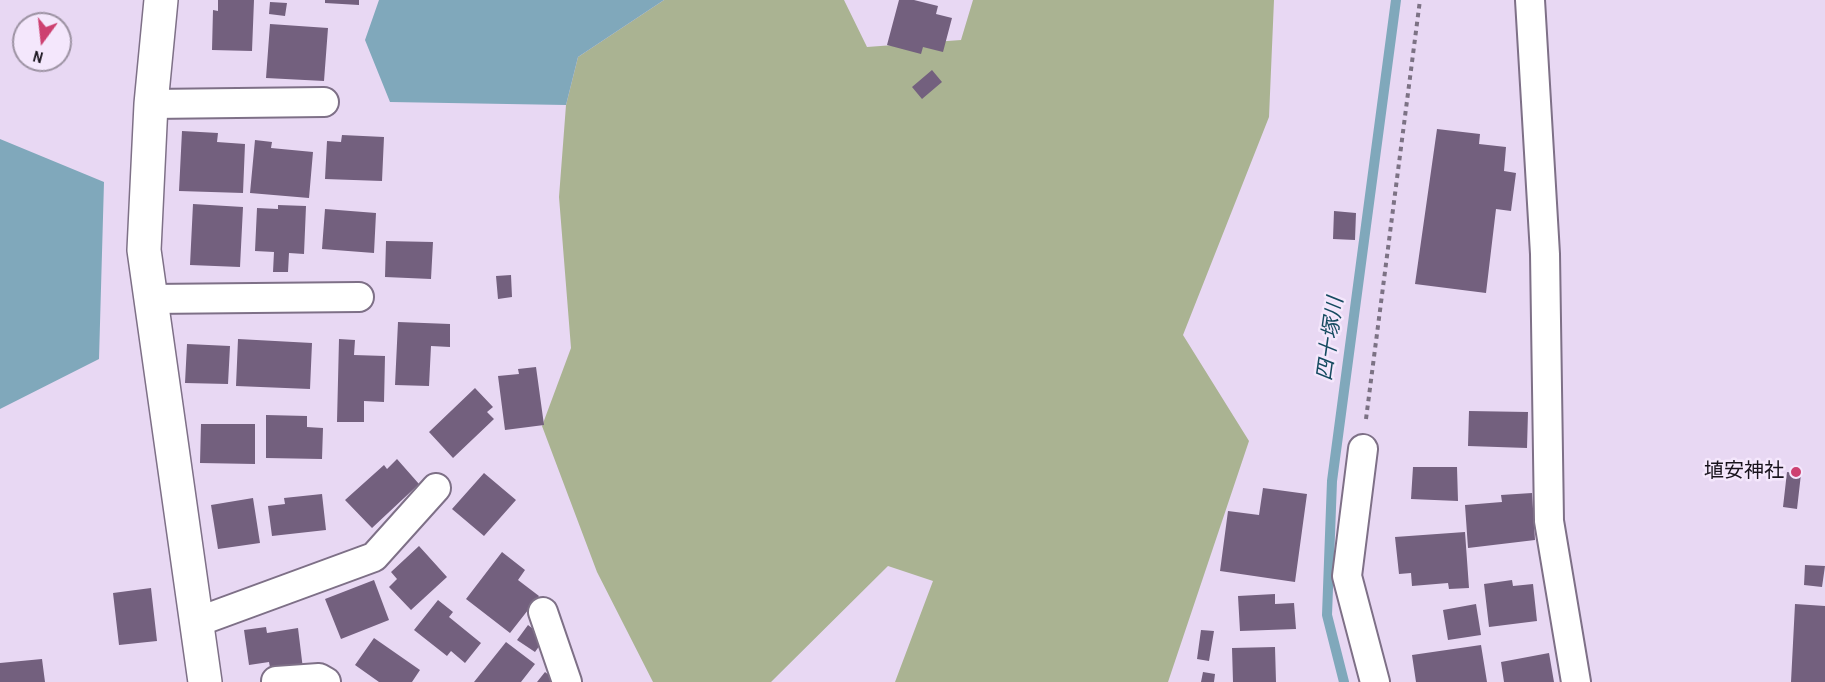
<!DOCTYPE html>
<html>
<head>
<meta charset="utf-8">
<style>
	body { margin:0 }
	#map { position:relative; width:1825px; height:682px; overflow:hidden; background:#e8d8f3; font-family:"Archivo Narrow",sans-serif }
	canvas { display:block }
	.north { position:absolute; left:12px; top:12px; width:60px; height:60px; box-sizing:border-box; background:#f4e7fc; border:2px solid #9c92a2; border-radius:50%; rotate:195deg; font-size:16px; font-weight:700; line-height:24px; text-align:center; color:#18131c }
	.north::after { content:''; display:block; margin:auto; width:21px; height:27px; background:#cd4070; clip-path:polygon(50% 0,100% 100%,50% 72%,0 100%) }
</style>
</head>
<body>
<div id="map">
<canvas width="1825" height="682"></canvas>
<div class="north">N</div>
</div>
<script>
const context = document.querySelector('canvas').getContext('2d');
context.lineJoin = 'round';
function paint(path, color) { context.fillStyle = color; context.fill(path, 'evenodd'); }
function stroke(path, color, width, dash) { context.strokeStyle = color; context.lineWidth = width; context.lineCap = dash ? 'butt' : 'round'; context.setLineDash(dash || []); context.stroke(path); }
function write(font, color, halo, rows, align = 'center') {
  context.font = font + ' "Archivo Narrow","Noto Sans JP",sans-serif'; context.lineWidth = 5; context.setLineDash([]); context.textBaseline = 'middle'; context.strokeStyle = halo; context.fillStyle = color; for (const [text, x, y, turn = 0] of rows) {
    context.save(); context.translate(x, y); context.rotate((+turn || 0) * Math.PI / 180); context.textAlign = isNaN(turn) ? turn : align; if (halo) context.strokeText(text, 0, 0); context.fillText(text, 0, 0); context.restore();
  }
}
paint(new Path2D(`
	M664,0H844L867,47L961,40L973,0H1274L1269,117L1183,335L1249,441L1168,682H895L933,581L888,566L771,682H653L597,572L542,426L571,348L559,197L566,105L578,57Z`), '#aab392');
paint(new Path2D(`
	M379,0H664L578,57L566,105L390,102L365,40Z
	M0,139L104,182L99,359L0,409Z`), '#80a8bb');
stroke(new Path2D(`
	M1344,682L1327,615L1332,481L1396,0`), '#80a8bb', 10);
paint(new Path2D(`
	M218,0H254L252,51L212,50L213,10L218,11Z
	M325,0H359V5L325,3Z
	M899,0H914L938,6L936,14L952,18L943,52L923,47L921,54L887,45Z
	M270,2L287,3L285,16L269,14Z
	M270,24L328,28L324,81L266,78Z
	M932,70L942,82L922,99L912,87Z
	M1437,129L1480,134L1479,144L1506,147L1504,171L1516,173L1511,211L1496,209L1486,293L1415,284Z
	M182,131L218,133L217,142L245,144L243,193L179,191Z
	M342,135L384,137L382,181L325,179L327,141L341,142Z
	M255,140L272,142L271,148L313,152L309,198L250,193Z
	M193,204L243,207L240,267L190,265Z
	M278,205L306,206L304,254L289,253L288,272H273L274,252L255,251L257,208L278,209Z
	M325,209L376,213L374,253L322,249Z
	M1334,211L1356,213L1355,240L1333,239Z
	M386,241L433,242L431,279L385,277Z
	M511,275L512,297L498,299L496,276Z
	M398,322L450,324V347L431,346L429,386L395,385Z
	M238,339L312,343L310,389L236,386Z
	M339,339L355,340L354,355L385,356L384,402L364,401V422H337Z
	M187,344L230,346L228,384L185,383Z
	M536,367L544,425L505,430L498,376L519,374L518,369Z
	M475,388L493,407L487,412L494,419L453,458L429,432Z
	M1469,411L1528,412L1527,448L1468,446Z
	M266,415L307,416V427L323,428L322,459L266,458Z
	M201,424H255V464L200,463Z
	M397,459L419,484L372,528L345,500L384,465L387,469Z
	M1413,467H1457L1458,501L1411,499Z
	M1787,472L1801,474L1797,509L1783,507Z
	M484,473L516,500L484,536L452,509Z
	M1263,488L1307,494L1295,582L1220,571L1228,511L1259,515Z
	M1532,493L1535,540L1468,548L1465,505L1502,502L1501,495Z
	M322,494L326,530L272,536L268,506L285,504L284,498Z
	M253,498L260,543L218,549L211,505Z
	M1465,532L1469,588L1449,589L1448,583L1412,586L1411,573L1399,574L1395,537Z
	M419,546L447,577L411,610L389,587L397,579L391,572Z
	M502,552L525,570L518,580L539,596L510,633L466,599Z
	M1805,565L1825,566L1822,587L1804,585Z
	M374,580L389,620L341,639L325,599Z
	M1512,580L1513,586L1533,584L1537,621L1489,627L1484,584Z
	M151,588L157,641L119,645L113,593Z
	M1275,594V604L1294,603L1296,629L1240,631L1238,596Z
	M438,600L453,612L449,617L481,643L465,663L451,651L447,656L414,630Z
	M1476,604L1481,635L1448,640L1443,610Z
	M1795,604L1825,606V682H1791Z
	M528,625L545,638L535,652L517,640Z
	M266,627L267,633L298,628L303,669L271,673L269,662L249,665L244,630Z
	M1201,630L1214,631L1209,661L1197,659Z
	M374,638L420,670L412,682H379L355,665Z
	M506,642L535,664L521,682H474Z
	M1481,645L1487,682H1416L1412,655Z
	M1275,647L1276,682H1233L1232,648Z
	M1549,653L1554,682H1504L1501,662Z
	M42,659L45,682H0V663Z
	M545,672L558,682H537Z
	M1203,672L1215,674L1214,682H1201Z`), '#73607e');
const street = new Path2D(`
	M1530,0L1545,254L1549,521L1576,682
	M151,104L324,102
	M150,299L359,297
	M1363,449L1347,576L1375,682
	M543,612L567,682
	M197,622L374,557L436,488
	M276,681L319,678L326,682`);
const secondary = new Path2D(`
	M161,0L151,104L144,250L205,682`);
stroke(street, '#7e7087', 32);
stroke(secondary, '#7e7087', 36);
stroke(new Path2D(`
	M1366,419L1420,0`), '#7c7284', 4, [4.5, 4.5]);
stroke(street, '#fff', 28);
stroke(secondary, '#fff', 33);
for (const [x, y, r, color] of [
	[1796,472,6,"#cd4070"]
]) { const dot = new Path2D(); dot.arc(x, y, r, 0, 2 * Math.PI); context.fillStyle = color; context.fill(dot); stroke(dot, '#f4e7fc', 2); }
write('20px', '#18131c', '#f4e7fc', [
	["埴安神社",1784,472]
], 'right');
write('italic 21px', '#154b60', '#f4e7fc', [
	["四十塚川",1331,339,-82]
]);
</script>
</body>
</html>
